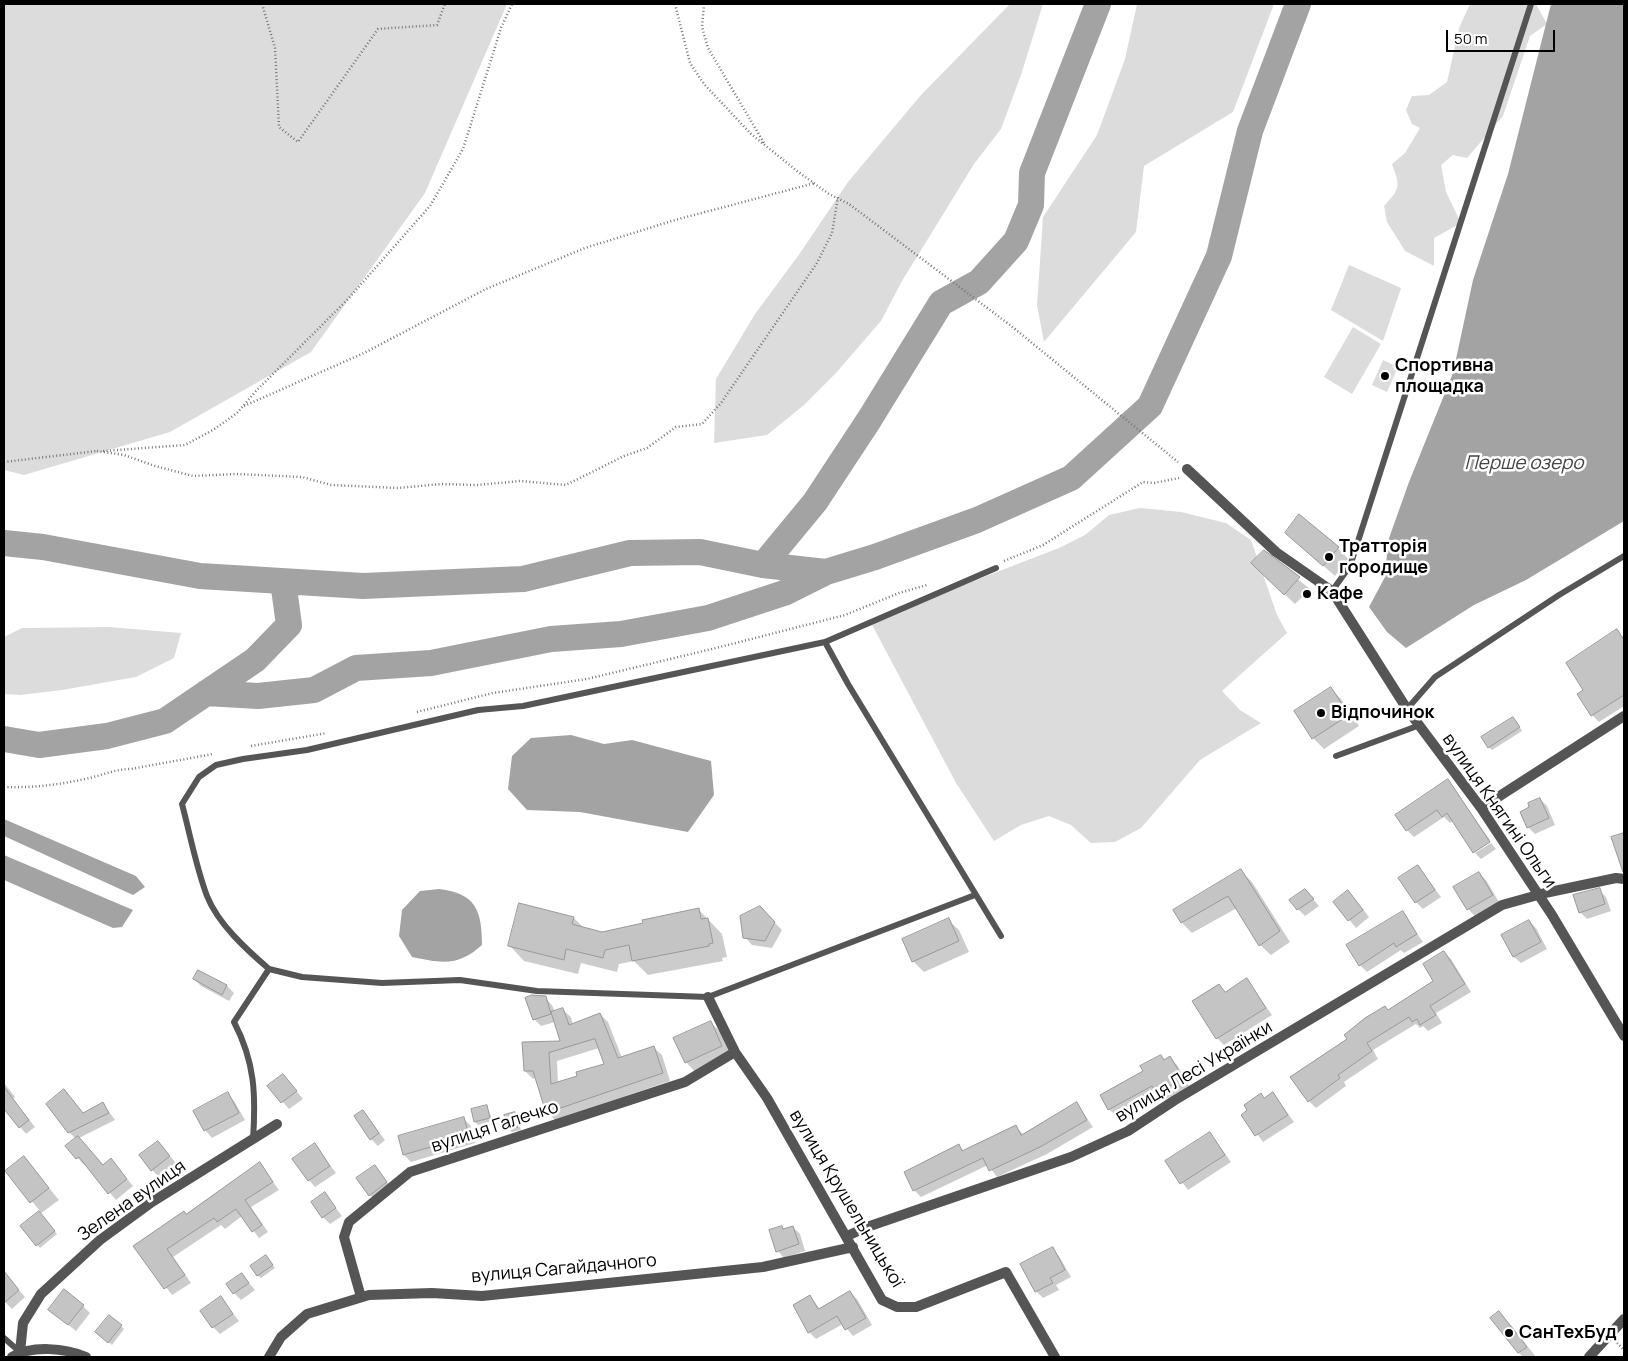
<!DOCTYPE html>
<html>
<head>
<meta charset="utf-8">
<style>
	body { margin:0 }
	#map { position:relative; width:1628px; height:1361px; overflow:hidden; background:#fff; font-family:Manrope,sans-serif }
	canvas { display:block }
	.frame { position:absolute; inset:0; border:5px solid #000; pointer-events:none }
	.scale { position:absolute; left:1446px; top:30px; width:109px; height:22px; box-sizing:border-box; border:2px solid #000; border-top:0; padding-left:6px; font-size:15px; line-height:18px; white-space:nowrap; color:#000; -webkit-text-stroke:4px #fff; paint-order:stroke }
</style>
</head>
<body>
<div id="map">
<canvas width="1628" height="1361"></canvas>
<div class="frame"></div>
<div class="scale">50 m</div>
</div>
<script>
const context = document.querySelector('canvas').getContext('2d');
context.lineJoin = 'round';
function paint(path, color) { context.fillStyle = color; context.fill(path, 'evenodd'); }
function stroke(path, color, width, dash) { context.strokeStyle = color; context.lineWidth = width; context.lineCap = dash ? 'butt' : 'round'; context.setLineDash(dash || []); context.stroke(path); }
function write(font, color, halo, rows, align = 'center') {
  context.font = font + ' Manrope,sans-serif'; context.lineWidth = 5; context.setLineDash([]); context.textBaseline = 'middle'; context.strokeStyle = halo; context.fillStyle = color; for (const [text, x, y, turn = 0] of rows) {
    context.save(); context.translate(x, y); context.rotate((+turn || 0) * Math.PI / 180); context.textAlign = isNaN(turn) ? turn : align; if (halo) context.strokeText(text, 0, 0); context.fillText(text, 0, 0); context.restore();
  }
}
paint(new Path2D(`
	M4,4H507L425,193L311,352L170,432L24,475L4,470Z
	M1010,4H1043L1022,72L1001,129L974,164L902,281L881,321L835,374L804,405L767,435L714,443L716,379L755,314L798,256L848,182L921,95Z
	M1137,4H1274L1233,112L1144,166L1136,232L1044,342L1037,305L1043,217L1097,135L1125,59Z
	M1470,4H1536L1547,24L1530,36L1503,116L1467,158L1453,155L1441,165L1446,192L1461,223L1434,238V266L1405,251L1387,222L1384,206C1401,188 1400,186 1392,164L1405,153L1420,128L1412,124L1406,110L1412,96L1429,95L1447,82L1459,28Z
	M1349,265L1401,288L1383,341L1331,310Z
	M1353,327L1381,344L1352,394L1324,377Z
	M1383,360L1398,367L1387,392L1372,385Z
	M1140,508L1181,512L1226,523L1251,540L1277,615L1287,633L1222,691L1240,710L1261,723L1200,760L1141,828L1115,842L1091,843L1071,825L1049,816L1021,825L994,841L956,783L870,621L1059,548L1085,535L1109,515Z
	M109,627L181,633L174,658L136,677L62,690L20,695L4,694V637L22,628Z`), '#dcdcdc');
paint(new Path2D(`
	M1551,4H1624V521L1526,580L1474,605L1406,648L1387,632L1369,607L1385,577L1388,541L1409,482L1453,373L1473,280L1508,174Z
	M571,735L604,744L632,740L711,761L714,795L688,832L580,812L527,810L508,789L512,756L531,738Z
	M4,819L136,876L145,887L133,895L4,836Z
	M4,855L133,910L122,927L113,928L4,880Z
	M439,889C476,893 482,911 482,945C458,967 441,963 412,957L399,936L402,910L420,891Z`), '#a3a3a3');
paint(new Path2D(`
	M1297,543L1338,548L1348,559L1335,576Z
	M1264,552L1310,589L1295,604L1263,574Z
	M1617,631L1624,638V706L1599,722L1592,715L1585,690Z
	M1330,688L1341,699L1359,726L1324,749L1313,738Z
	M1516,721L1522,731L1492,750L1489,747Z
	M1448,781L1490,840L1474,851L1454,820L1450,823L1444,817L1414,837L1407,830Z
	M1540,799L1547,806L1555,825L1535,834L1528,827Z
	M1491,843L1496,849L1481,859L1475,853Z
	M1418,866L1441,897L1423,909L1416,902Z
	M1241,871L1252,882L1290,942L1271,955L1260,945L1237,908L1192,933L1182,923Z
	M1479,873L1486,880L1499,902L1475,916L1468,909Z
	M1599,890L1606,897L1611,911L1587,919L1580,912Z
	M1312,898L1319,906L1305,916L1298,909Z
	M1355,899L1369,917L1356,928L1335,902Z
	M699,910L722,934L727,957L722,958L723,961L648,975L634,961L619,964L617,972L581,963L578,974L524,961L510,946L574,918L584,928L602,933Z
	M1402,912L1423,942L1404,953L1401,950L1367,972L1360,965Z
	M948,920L959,930L969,952L924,972L913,961Z
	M1529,921L1536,928L1547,949L1521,963L1514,957L1502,936Z
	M775,923L782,930L772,948L752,945L745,937Z
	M1444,952L1451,959L1471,992L1436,1013L1442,1023L1428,1031L1423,1026L1420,1028L1416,1024L1373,1050L1378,1059L1344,1082L1346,1086L1316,1108L1309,1101L1389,1011L1435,982Z
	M198,971L227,986L234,993L229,1001L201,986L194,979Z
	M1247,980L1272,1015L1224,1045L1217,1038L1194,1002L1219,986L1226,993Z
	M545,998L552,1005L555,1012L563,1010L571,1017L573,1025L600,1014L608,1022L622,1058L654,1048L662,1055L670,1081L555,1120L547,1112L536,1078L533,1079L525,1071L561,1042L555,1022L541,1026L534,1019ZM599,1048L606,1064L558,1084L557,1061Z
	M711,1023L722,1033L732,1057L696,1073L686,1062Z
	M1161,1056L1166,1061L1170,1058L1177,1065L1189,1086L1164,1100L1157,1093L1116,1116L1109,1109Z
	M283,1075L303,1099L289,1109L269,1086Z
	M4,1083L15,1097L13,1099L35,1127L26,1134L6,1110L4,1111Z
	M64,1091L84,1114L103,1104L115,1120L79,1138L103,1166L111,1160L133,1186L116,1200L86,1164L84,1165L67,1146L76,1139L69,1132Z
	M227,1094L234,1101L245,1120L212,1138L206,1131L195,1111Z
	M1273,1094L1294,1122L1263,1142L1243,1115L1261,1095L1265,1099Z
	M1077,1104L1093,1127L1047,1154L997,1177L988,1165L921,1197L914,1190L959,1146L964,1151L1016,1127L1024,1135Z
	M487,1107L493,1121L478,1125L475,1122Z
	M363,1111L385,1140L378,1146L371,1139Z
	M514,1114L517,1117L521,1130L512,1132L508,1129Z
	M464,1119L471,1126L475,1143L411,1162L404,1155Z
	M1210,1133L1231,1162L1188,1190L1167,1162Z
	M158,1142L176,1163L159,1177L152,1170Z
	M315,1145L336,1173L315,1187L309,1180Z
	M24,1158L59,1200L40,1214L57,1234L40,1248L22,1226L40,1211L7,1171Z
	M260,1164L279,1190L251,1207L268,1232L259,1238L242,1216L225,1229L221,1225L173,1257L191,1283L172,1295L135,1246L187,1215Z
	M375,1166L393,1190L377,1202L370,1195Z
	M325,1194L342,1216L330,1224L323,1217Z
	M782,1227L785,1230L793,1227L800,1234L805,1251L784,1258L778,1251Z
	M1052,1249L1059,1256L1071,1277L1056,1285L1059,1290L1043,1298L1036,1291Z
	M269,1260L275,1268L261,1278L257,1275Z
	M4,1273L25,1297L12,1309L4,1301Z
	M242,1275L255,1290L241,1300L234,1293Z
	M850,1292L857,1299L872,1325L853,1336L843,1324L816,1339L809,1332L810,1296L820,1309Z
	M221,1298L239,1321L220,1334L213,1327Z
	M83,1306L90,1313L76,1331L57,1316Z
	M1499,1313L1510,1324L1536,1357H1523L1519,1353Z
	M121,1326L124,1329L112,1345L100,1335Z`), '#0003');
stroke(new Path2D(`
	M4,543L43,547L200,576L363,586L523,579L630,553L700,552L763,565L826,572L875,557L977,520L1071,478L1150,406L1219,256L1250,131L1298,4
	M763,565L815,502L869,420L941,303L979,282L1016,241L1031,205L1032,173L1098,4
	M206,693L258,696L314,690L356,668L431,663L551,639L621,634L708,618L784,593L826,572
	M4,739L39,745L107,736L165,721L255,660L289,625L283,581`), '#a3a3a3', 26);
const building = new Path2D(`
	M1299,514L1339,547L1323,566L1285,533Z
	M1264,550L1300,577L1284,595L1251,563Z
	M1617,629L1624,640V695L1591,716L1577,694L1583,690L1566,663Z
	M1331,687L1349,715L1312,739L1294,711Z
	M1513,717L1520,727L1488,748L1481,737Z
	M1448,779L1490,842L1473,853L1447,813L1442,817L1437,810L1406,831L1395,815Z
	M1540,798L1549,818L1527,828L1520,812L1529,807L1528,803Z
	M1624,833V872H1623L1611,837Z
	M1418,865L1435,890L1415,903L1398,878Z
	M1241,869L1280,931L1259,946L1228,896L1181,923L1173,910Z
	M1479,872L1493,895L1467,910L1453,887Z
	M1600,888L1605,904L1579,913L1573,895Z
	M1305,889L1314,899L1297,910L1289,900Z
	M1348,890L1363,910L1348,921L1333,902Z
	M519,903L574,917L572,924L602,932L643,923L642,920L699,908L701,919L708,918L713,943L709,944V946L632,961L629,945L605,950L603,958L566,949L564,960L508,946Z
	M760,906L775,922L765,941L743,938L740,916Z
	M1403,911L1417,934L1396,947L1394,943L1359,966L1346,945Z
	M949,918L959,941L912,962L902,939Z
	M1529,920L1541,942L1513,957L1501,935Z
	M1444,951L1465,984L1430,1006L1436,1015L1420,1025L1417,1019L1412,1022L1409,1017L1367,1043L1372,1051L1338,1075L1340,1078L1308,1102L1290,1077L1347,1039L1344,1035L1365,1018L1385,1006L1388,1010L1433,981L1423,964Z
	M198,970L227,985L222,995L193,979Z
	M1247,978L1266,1008L1216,1039L1192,1001L1219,984L1225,992Z
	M532,995L546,996L551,1014L533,1020L525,998Z
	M563,1008L569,1025L600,1013L618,1058L654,1046L663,1073L546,1113L533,1071H524L522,1042L560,1041L551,1012ZM595,1039L604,1064L576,1072L577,1076L551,1084L549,1053Z
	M711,1021L722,1046L685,1063L673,1038Z
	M1161,1055L1164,1060L1170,1056L1183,1078L1156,1094L1152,1086L1108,1110L1100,1095L1143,1071L1140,1066Z
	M283,1074L297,1091L281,1103L267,1086Z
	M4,1087L29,1120L19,1128L4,1109Z
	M64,1089L83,1113L103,1102L109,1113L68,1133L46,1104Z
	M228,1092L239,1113L204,1131L193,1111Z
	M1273,1092L1288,1115L1255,1136L1241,1115L1247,1110L1244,1105L1261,1093L1264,1098Z
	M1077,1102L1087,1120L1040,1147L989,1171L983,1158L913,1191L904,1172L959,1144L962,1151L1016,1125L1021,1135Z
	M487,1105L490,1118L474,1122L471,1109Z
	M363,1110L379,1133L370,1140L354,1116Z
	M515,1112L518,1127L507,1130L504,1115Z
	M464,1117L469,1136L403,1155L398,1136Z
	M1210,1132L1225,1155L1180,1184L1165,1161Z
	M78,1136L103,1165L111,1158L127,1179L108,1194L79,1157L76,1159L65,1146Z
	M158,1141L170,1156L151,1171L139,1155Z
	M315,1143L330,1166L308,1181L292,1159Z
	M24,1156L49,1188L30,1203L5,1171Z
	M260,1162L273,1182L245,1200L262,1225L252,1232L236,1209L217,1222L214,1218L167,1249L185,1275L164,1289L133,1246L184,1211L186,1214Z
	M375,1165L387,1182L369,1196L356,1178Z
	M325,1192L336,1208L322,1218L311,1202Z
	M39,1211L55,1231L36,1246L20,1226Z
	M782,1226L783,1229L793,1226L799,1244L776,1252L769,1230Z
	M1053,1247L1065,1270L1050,1278L1053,1283L1035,1292L1020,1264Z
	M266,1255L273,1265L257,1276L250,1266Z
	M4,1271L19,1290L4,1303Z
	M242,1273L249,1283L233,1294L226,1284Z
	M64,1289L84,1305L68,1325L48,1310Z
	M850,1291L866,1318L845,1330L837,1316L808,1333L793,1305L810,1295L818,1309Z
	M221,1296L233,1314L212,1328L200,1311Z
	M1499,1311L1527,1347L1518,1353L1490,1318Z
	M109,1315L122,1325L108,1343L95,1332Z`);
paint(building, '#c4c4c4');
stroke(building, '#999', 1);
stroke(new Path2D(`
	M262,4L275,48L279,127L298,142L378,29L437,25L445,4
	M675,4L690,63L704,84L751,134L797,171L829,194L849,204L1010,325L1178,462
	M704,4L702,27L708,48L764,143
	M244,406L364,353L486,289L585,248L675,220L815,183
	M97,451L124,455L155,466L193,476L237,474L302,477L331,485L398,488L441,484L477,485L520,481L566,485L624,456L647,448L676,427L702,424L721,403L817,263L832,233L838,197
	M103,451L185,445L213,430L237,413L256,391L348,299L430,206L463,149L501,28L512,4
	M4,462L97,451
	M1004,561L1043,545L1143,482L1154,483L1179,478
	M417,712L493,693L587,679L716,648L845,615L899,593L927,585
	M251,746L327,733
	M4,787C31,788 58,785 85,779C101,776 114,769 131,769L213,754
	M1617,1343L1624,1350`), '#777', 2.5, [1, 2.5]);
stroke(new Path2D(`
	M1332,591L1350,566L1531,4
	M825,642L848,684L1001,936
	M1407,709L1435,677L1559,595L1624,556
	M1336,756L1420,725
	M269,969L302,977L382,983L460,980L537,991L708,997L975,895
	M253,1140C256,1095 255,1062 234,1022L269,969C247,950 218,924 207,896C196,867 190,834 182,804L199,777L216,765L243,759L307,750L478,710L523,706L825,642L996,568
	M4,1338L20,1352`), '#555', 6);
stroke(new Path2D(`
	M1187,469L1276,552L1332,591L1407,709L1481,808L1552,915L1624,1036
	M1481,808L1624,716
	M708,997L735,1052L767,1098L882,1300L897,1307H916L1006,1272L1055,1357
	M847,1236L867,1227L1071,1157L1128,1131L1175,1100L1502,905L1545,893L1616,878L1624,879
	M361,1297L344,1237L349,1222L410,1172L685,1082L735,1052
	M20,1352L23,1323L41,1294L100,1240L152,1202L277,1124
	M12,1357C31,1345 66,1348 86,1357
	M269,1357L281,1337L307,1314L369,1295L432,1293L482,1296L763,1267L853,1247
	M1589,1357L1624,1319`), '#555', 10);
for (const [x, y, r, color] of [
	[1385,376,5,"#000"],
	[1329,557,5,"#000"],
	[1307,594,5,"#000"],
	[1321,713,5,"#000"],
	[1509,1333,5,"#000"]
]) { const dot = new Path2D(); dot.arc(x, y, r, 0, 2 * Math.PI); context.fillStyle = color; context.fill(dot); stroke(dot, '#fff', 2); }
write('bold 18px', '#000', '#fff', [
	["Спортивна",1395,366],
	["площадка",1395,387],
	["Тратторія",1339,547],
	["городище",1339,568],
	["Кафе",1317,594],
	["Відпочинок",1331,713],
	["СанТехБуд",1519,1333]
], 'left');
write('18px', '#000', '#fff', [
	["вулиця Княгині Ольги",1499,811,55],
	["вулиця Лесі Українки",1194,1072,-31],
	["вулиця Галечко",495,1127,-18],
	["вулиця Крушельницької",846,1199,59],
	["Зелена вулиця",132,1201,-35],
	["вулиця Сагайдачного",564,1269,-5]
]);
write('italic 19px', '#444', '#fff', [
	["Перше озеро",1524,464]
]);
</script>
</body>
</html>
